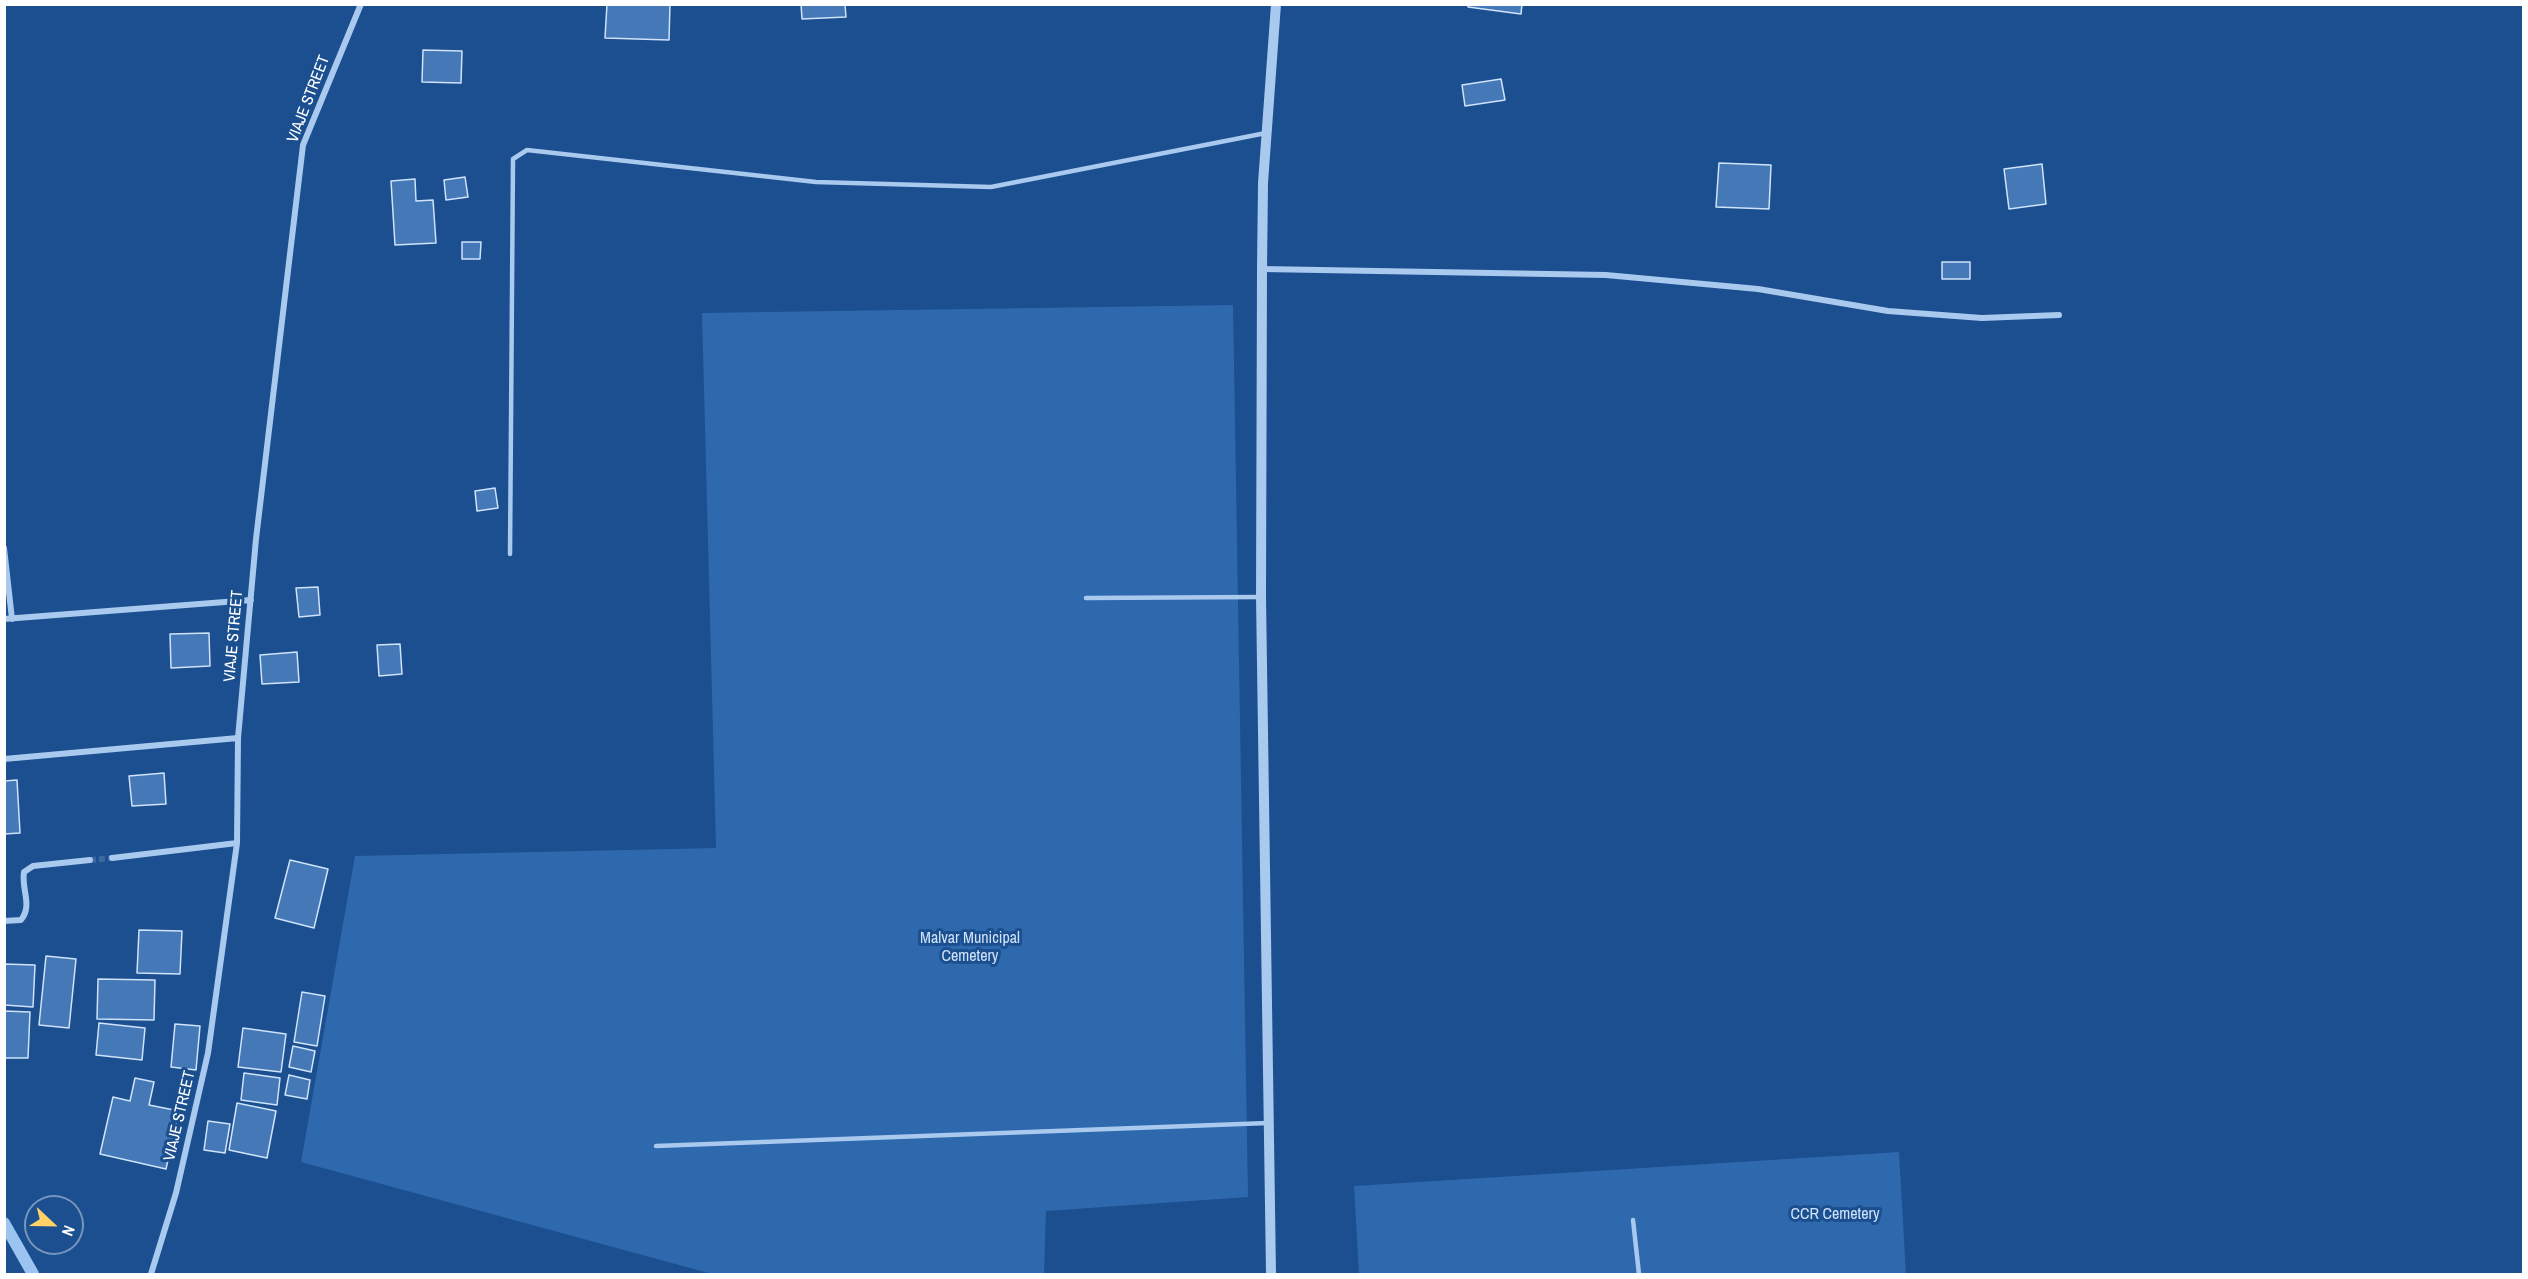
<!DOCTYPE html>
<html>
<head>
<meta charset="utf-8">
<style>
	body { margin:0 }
	#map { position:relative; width:2528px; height:1279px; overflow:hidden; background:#1b4f8f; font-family:"Archivo Narrow",sans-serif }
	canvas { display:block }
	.frame { position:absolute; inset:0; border:6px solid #fff; pointer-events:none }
	.north { position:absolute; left:24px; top:1195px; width:60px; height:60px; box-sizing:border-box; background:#1b4f8f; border:2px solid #7695bc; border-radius:50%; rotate:112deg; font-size:16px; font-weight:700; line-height:24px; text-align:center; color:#fff }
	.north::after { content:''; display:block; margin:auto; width:21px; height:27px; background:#ffd166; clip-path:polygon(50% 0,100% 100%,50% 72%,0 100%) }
</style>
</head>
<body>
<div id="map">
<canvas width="2528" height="1279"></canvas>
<div class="frame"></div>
<div class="north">N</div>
</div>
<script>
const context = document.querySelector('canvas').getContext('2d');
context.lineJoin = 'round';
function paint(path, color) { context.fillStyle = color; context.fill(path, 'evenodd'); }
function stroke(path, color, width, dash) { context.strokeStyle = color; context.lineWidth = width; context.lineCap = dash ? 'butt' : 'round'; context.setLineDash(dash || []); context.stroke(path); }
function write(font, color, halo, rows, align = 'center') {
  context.font = font + ' "Archivo Narrow",sans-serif'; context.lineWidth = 6; context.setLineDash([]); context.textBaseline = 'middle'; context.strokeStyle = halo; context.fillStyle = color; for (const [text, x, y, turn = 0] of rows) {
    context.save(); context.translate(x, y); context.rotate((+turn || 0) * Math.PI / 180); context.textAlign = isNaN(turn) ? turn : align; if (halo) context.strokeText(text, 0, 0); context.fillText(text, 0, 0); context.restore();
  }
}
paint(new Path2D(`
	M1233,305L1248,1197L1046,1211L1044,1274H712L301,1162L355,856L716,848L702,313Z
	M1899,1152L1906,1274H1359L1354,1186Z`), '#2e69ad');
stroke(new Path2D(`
	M4,1223L33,1274`), '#9cc4f0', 12);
const building = new Path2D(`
	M607,4H670L669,40L605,38Z
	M801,4H845L846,17L802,19Z
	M1468,4H1522L1521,14L1468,7Z
	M423,50L462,51L461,83L422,82Z
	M1501,79L1505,100L1465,106L1462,85Z
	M1719,163L1771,165L1769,209L1716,207Z
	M2042,164L2046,204L2009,209L2004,169Z
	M465,177L468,197L446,200L444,180Z
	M415,179L416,201L433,200L436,243L395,245L391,181Z
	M462,242H481L480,259H462Z
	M1942,262H1970V279H1942Z
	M495,488L498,508L477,511L475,491Z
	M318,587L320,615L299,617L296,588Z
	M209,633L210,666L171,668L170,634Z
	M400,644L402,674L379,676L377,645Z
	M297,652L299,682L262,684L260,655Z
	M164,773L166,804L132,806L129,776Z
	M17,780L20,833L4,834V781Z
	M290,860L328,869L314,928L275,918Z
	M139,930L182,931L180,974L137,973Z
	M46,956L76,959L69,1028L39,1025Z
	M4,964L35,965L33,1007L4,1005Z
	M98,979L155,980L154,1020L97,1019Z
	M302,992L325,996L317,1046L294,1042Z
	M4,1011L30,1012L28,1058H4Z
	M99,1023L145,1028L142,1060L96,1055Z
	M175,1024L200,1026L196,1070L171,1067Z
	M243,1028L286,1034L281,1072L238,1067Z
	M293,1046L315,1051L311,1072L289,1067Z
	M244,1073L280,1078L277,1105L241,1100Z
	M289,1075L310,1080L307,1099L285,1095Z
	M135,1078L154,1082L149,1105L179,1111L166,1169L100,1154L113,1097L130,1101Z
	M237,1103L276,1111L267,1158L229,1150Z
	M208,1121L230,1124L225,1153L204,1150Z`);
paint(building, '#4478b7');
stroke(building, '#cfe3fa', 1.5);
stroke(new Path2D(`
	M90,860L112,858`), '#3d69a0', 6, [6, 3]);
stroke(new Path2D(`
	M510,554L513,159L527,150L816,182L991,187L1266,133
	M1086,598L1261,597
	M656,1146L1268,1123
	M1633,1220L1639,1274`), '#a9c9ee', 4.5);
stroke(new Path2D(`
	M1262,269L1606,275L1758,289L1888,311L1982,318L2059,315
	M4,548L12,619
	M4,619L251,600
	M4,759L238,738
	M112,858L237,843
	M4,921L21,920C33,905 21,889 24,872L33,866L90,860
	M151,1274L176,1193L208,1053L237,843L238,738L256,539L303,145L361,4`), '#a9c9ee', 6);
stroke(new Path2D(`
	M1271,1274L1261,597L1262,269L1263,183L1276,4`), '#a9c9ee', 10);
write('16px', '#fff', '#1b4f8f', [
	["VIAJE STREET",309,99,-69],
	["VIAJE STREET",234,636,-85],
	["VIAJE STREET",180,1116,-77]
]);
write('16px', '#cfe3fa', '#1b4f8f', [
	["Malvar Municipal",970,939],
	["Cemetery",970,957],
	["CCR Cemetery",1835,1215]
]);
</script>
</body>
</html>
